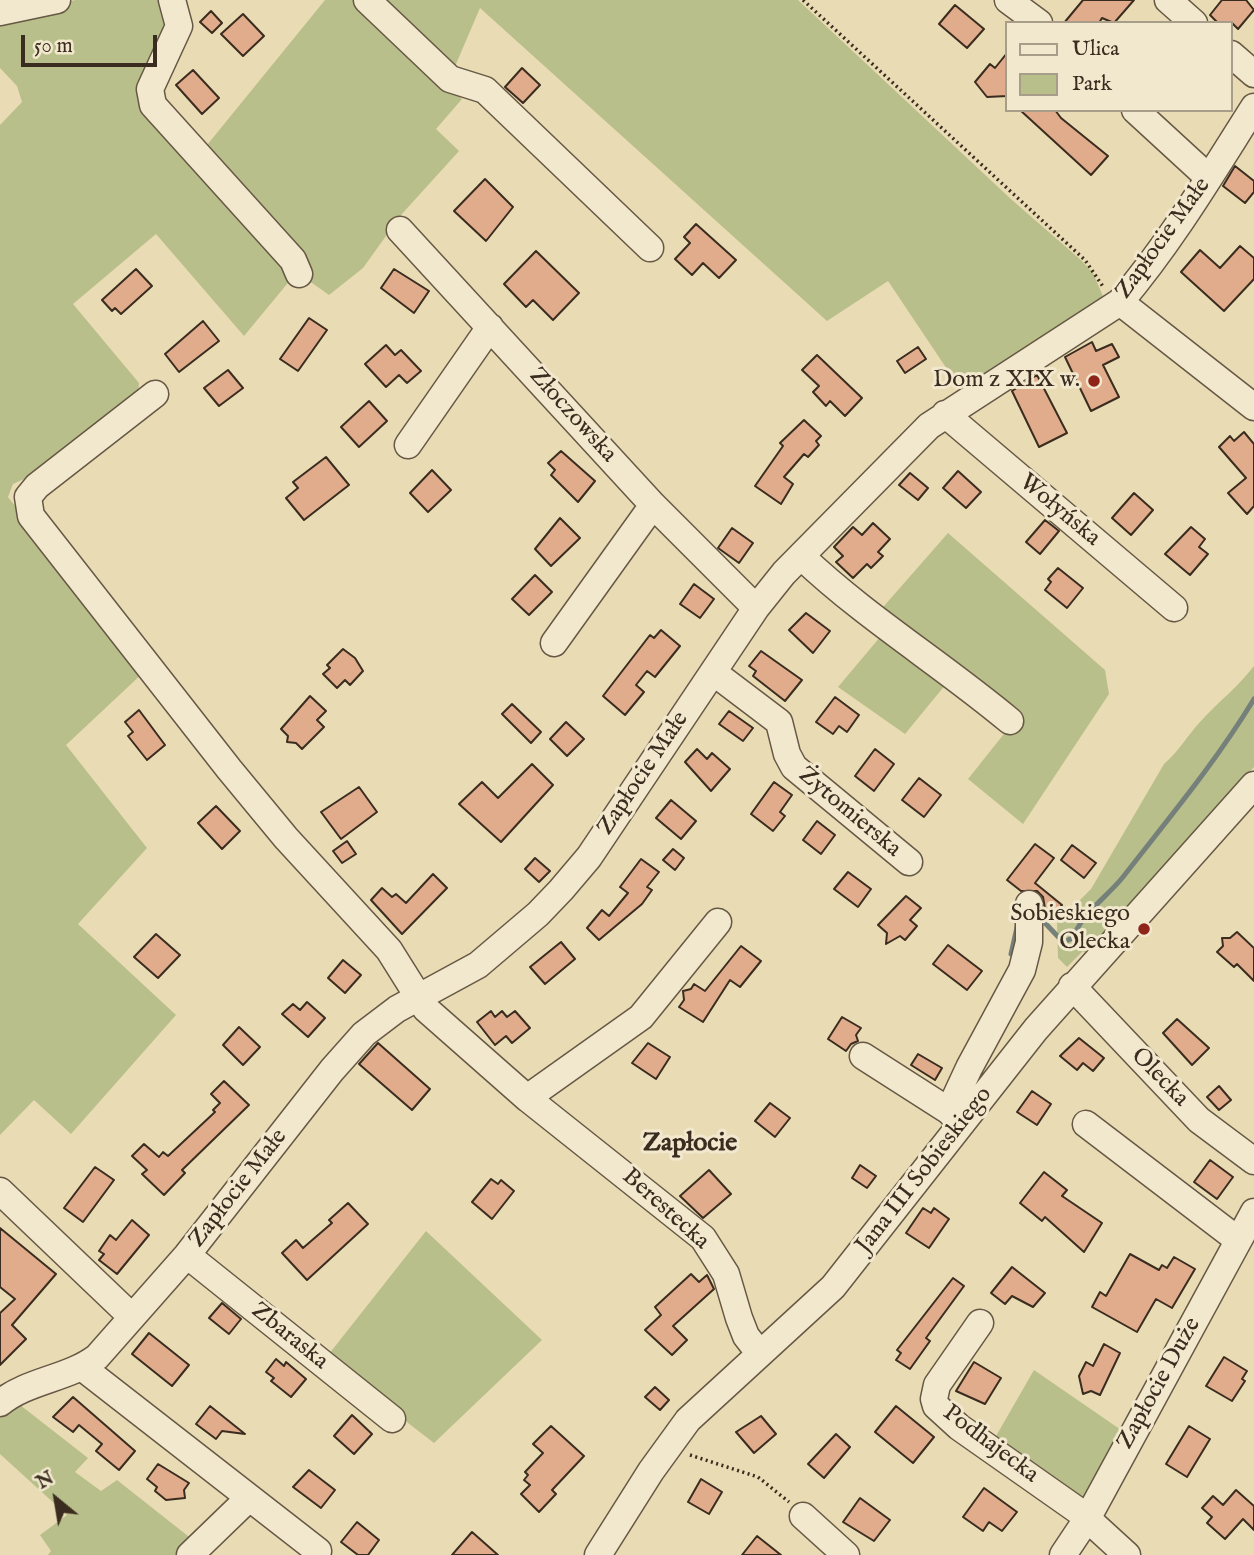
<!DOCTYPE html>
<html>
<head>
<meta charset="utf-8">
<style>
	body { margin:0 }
	#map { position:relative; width:1254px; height:1555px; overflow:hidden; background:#e9dbb4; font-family:"IM FELL English",serif }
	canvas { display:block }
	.legend { position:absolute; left:1005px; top:21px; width:228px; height:91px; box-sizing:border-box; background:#f1e8ce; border:2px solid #a89d88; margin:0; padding:9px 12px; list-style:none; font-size:21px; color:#3a2c1e }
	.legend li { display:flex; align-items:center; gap:14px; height:35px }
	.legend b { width:35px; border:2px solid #a89d88 }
	.north { position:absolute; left:21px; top:1464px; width:70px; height:70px; -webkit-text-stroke:5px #f1e8ce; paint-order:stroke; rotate:330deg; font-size:19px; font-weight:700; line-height:28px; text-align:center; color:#3a2c1e }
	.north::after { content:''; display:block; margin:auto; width:24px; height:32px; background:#3a2c1e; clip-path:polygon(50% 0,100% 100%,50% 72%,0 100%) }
	.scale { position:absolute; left:21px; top:35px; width:136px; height:32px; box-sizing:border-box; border:4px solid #3a2c1e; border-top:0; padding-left:9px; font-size:21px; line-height:24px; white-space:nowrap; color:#3a2c1e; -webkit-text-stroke:5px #f1e8ce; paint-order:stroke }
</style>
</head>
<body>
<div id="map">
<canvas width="1254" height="1555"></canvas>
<ul class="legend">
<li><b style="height:9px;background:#f1e8ce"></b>Ulica</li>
<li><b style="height:19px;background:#b9bf8b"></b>Park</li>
</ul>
<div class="north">N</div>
<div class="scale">50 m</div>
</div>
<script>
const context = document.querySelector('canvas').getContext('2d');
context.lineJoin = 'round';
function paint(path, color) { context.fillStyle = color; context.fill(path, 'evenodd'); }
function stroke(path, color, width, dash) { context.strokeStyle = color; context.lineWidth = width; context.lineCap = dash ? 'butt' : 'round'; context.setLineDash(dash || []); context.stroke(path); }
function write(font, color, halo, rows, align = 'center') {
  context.font = font + ' "IM FELL English",serif'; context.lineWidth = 6; context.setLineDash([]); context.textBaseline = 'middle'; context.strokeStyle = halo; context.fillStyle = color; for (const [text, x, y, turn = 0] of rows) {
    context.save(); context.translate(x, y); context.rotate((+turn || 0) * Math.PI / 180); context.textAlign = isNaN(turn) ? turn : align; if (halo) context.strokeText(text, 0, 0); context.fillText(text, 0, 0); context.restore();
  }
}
paint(new Path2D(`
	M75,0H164L167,36L144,86L292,278L244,336L156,234L73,304L139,383L138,396L33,475L13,484L8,497L145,671L66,745L147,848L78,924L176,1015L71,1134L34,1100L0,1135V125L22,102L17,86L0,68V19Z
	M325,0H357L462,99L436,129L459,151L401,215L363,268L329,295L305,278L203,150Z
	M375,0H798L1012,200L1082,261L1093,273L1105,301L963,393L888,281L827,321L480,8L453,71Z
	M948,533L1105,670L1109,694L1023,824L968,779L1015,720L877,614Z
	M886,630L951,678L905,734L838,687Z
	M1254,666V767L1086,954L1083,951L1067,967L1058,958L1057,923L1091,889L1164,764C1179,751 1187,736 1200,722C1218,702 1238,687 1254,666Z
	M426,1231L542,1340L434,1443L325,1359Z
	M1034,1370L1124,1432L1086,1502L992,1443Z
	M15,1401L88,1458L75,1472L101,1491L117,1480L193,1540L177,1555H48L51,1551L40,1535L67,1515L0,1454V1412Z`), '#b9bf8b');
stroke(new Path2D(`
	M1046,924L1063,942L1073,938C1082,913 1106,898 1123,877C1168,819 1216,762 1254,699
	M1011,954L1018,923`), '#75807b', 5);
const building = new Path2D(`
	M1083,0H1134L1114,23L1102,18L1099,23H1064Z
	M1222,0H1246L1254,10L1238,29L1232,23H1218L1210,15Z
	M955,5L984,29L967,48L939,24Z
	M211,11L222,23L212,33L200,22Z
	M243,14L264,36L243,56L221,34Z
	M1007,53V96L987,97L975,82L990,64L995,68Z
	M522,68L540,85L523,103L505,87Z
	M193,70L219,98L202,114L176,85Z
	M1020,110H1055L1061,118L1108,156L1091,175Z
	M1235,166L1254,181V192L1245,203L1223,186Z
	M485,179L513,207L486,241L454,211Z
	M696,224L736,260L719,278L703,263L692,275L675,259L690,243L684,237Z
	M1240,246L1254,258V279L1224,311L1181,272L1200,250L1220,268Z
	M536,251L579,293L553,320L533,300L526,307L504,284Z
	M136,269L152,286L121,314L115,308L112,311L102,300Z
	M394,269L429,291L414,313L381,288Z
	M309,318L327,330L298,371L280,359Z
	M203,321L219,341L179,372L165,354Z
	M1092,342L1096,351L1112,344L1119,357L1103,365L1119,397L1091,411L1065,357Z
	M386,345L395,355L401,350L421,371L407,383L399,375L386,387L365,364Z
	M918,347L926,359L905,373L897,361Z
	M817,355L862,398L845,416L830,401L826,406L813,392L819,386L802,370Z
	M228,370L243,388L219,406L204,388Z
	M1037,375L1067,433L1039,447L1012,391Z
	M369,401L387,421L359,447L341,427Z
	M804,420L821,436L816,441L819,445L808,457L804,454L784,477L793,484L781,504L755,486L783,446L780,443Z
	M1244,432L1254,444V506L1247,514L1228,493L1246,478L1219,447L1230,436L1234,441Z
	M561,451L595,481L578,502L551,475L555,470L548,463Z
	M326,457L349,485L304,520L286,498L298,488L293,482Z
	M432,470L451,490L428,512L410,493Z
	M958,471L981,492L966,508L943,488Z
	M910,473L928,488L918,500L899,485Z
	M1134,493L1153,510L1131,535L1112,518Z
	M560,518L580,538L551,566L535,549Z
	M1045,520L1059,531L1040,554L1026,542Z
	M873,523L890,539L878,552L883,556L871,568L867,564L853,578L836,562L843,556L834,547L853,527L862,535Z
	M1191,527L1205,539L1199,547L1208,554L1190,575L1165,554Z
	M732,528L753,543L739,563L718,548Z
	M1058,568L1083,588L1067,608L1045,590L1051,582L1048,579Z
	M535,575L552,592L529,615L512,599Z
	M694,584L714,599L700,618L680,604Z
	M806,613L830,631L813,653L789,630Z
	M661,630L680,646L655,677L647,671L636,685L644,692L625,715L603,696L650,635L654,638Z
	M343,649L355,658L363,671L350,685L345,680L337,688L323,674L330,668L327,665Z
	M761,651L802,680L785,701L753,676L756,671L749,666Z
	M310,696L326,711L317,720L324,727L302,749L296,743L287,742L288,736L281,729Z
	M835,697L859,715L847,732L839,726L833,734L816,722Z
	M512,704L541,732L531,743L502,714Z
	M139,710L165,745L147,760L128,736L133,732L125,722Z
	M729,711L753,728L743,741L719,724Z
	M566,722L584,739L567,756L550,739Z
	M697,749L707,759L712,753L730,769L711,791L685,762Z
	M875,749L894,764L874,791L855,776Z
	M532,764L553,785L501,842L459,804L482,782L498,798Z
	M919,778L941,795L924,817L902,800Z
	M774,782L792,795L780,812L785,816L773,831L751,814Z
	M359,787L377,812L341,839L321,812Z
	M671,800L696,821L681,839L656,818Z
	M216,806L240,831L222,849L198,823Z
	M817,821L835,835L821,854L803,840Z
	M347,841L356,854L342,863L333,851Z
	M1035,844L1054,858L1035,883L1062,905L1053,916L1045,909L1043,897L1037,891H1021L1007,880Z
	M1072,845L1096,863L1084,878L1061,860Z
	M673,849L684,858L675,870L663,860Z
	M535,858L550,871L539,882L525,869Z
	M641,859L659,872L647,887L652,890L642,904L599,940L587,928L602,910L609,916L628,893L620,887Z
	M848,872L871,889L858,907L834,889Z
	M433,874L447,888L402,934L371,900L382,888L392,897L396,894L406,903Z
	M906,896L921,908L910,920L917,926L905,940L900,936L886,944L887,933L878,925Z
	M1237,932L1254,948V981L1237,964L1234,967L1217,952L1223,946L1222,938H1230Z
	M156,934L180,955L158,978L134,957Z
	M561,942L575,959L545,984L530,967Z
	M948,945L982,971L967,990L933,964Z
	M741,946L761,961L740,987L730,980L703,1022L679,1007L684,1000L683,991L691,989L694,984L705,991Z
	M343,960L361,975L345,993L328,978Z
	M307,1002L325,1018L308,1037L282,1014L293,1004L300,1010Z
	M491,1011L495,1017L502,1011L507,1017L515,1011L530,1028L512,1043L506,1036L495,1045L477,1022Z
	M842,1017L861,1028L856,1035L858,1041L851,1044L846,1051L828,1039Z
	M1177,1019L1209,1048L1192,1065L1163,1033Z
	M239,1027L260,1047L243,1065L223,1045Z
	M1079,1038L1104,1058L1093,1071L1083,1063L1077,1070L1060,1056Z
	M378,1043L430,1089L412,1110L359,1064Z
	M648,1043L670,1057L656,1079L632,1063Z
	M918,1054L942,1068L935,1080L911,1065Z
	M224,1081L249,1105L182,1170L185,1173L164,1195L142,1174L147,1170L132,1156L144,1144L159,1157L163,1152L168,1156L215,1112L213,1110L220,1103L211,1094Z
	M1219,1086L1231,1100L1219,1110L1207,1097Z
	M1032,1091L1051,1104L1037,1125L1017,1112Z
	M770,1103L790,1118L775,1137L755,1121Z
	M1210,1160L1233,1177L1217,1199L1194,1182Z
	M860,1165L876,1176L867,1188L852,1178Z
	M95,1167L114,1180L83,1222L64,1208Z
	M709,1170L731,1194L703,1218L680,1196Z
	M1044,1172L1067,1190L1062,1196L1102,1223L1084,1252L1045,1217L1042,1221L1020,1203Z
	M491,1179L498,1184L501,1180L514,1191L492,1219L472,1202Z
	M348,1203L368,1224L307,1280L282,1253L296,1240L303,1248L332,1223L329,1220Z
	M923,1208L931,1213L934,1208L949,1219L929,1248L906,1233Z
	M132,1220L149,1235L117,1274L99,1260L104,1254L99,1251L110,1235L116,1240Z
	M0,1228L56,1274L12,1325L26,1339L0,1365V1313L15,1299L0,1287Z
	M1130,1254L1159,1270L1162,1265L1167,1268L1174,1257L1195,1269L1172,1308L1156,1299L1137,1332L1092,1307L1100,1292L1106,1296Z
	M1012,1267L1045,1293L1033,1307L1012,1296L1005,1304L991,1293Z
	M691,1274L699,1282L707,1275L714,1289L673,1326L687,1340L672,1355L645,1330L661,1315L655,1307Z
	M953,1278L964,1286L926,1338L930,1341L910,1369L896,1360L901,1353L897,1350Z
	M222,1303L241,1319L229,1334L209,1318Z
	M149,1333L189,1365L172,1386L132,1354Z
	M1104,1344L1120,1353L1100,1395L1091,1391L1083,1394L1079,1376L1086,1362L1093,1366Z
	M1224,1357L1247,1371L1242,1379L1245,1381L1232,1401L1206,1386Z
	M276,1359L284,1366L286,1362L306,1379L291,1397L271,1381L274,1378L266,1372Z
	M974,1362L1001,1378L985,1404L956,1391Z
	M655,1387L669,1400L660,1410L645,1397Z
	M73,1397L135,1451L119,1470L96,1451L102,1444L79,1425L73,1432L53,1417Z
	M210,1406L245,1434L222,1431L216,1439L196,1424Z
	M896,1406L934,1437L913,1463L875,1432Z
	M352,1415L372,1434L354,1454L334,1436Z
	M761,1416L776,1434L754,1453L736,1432Z
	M551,1426L584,1456L552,1490L556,1494L539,1512L521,1494L530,1485L524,1480L528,1475L525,1472L543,1453L533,1444Z
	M1189,1426L1210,1439L1187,1477L1166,1464Z
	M836,1434L850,1447L824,1478L808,1464Z
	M158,1464L189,1483L184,1490L185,1498L166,1500L155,1491L157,1487L147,1479Z
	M309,1470L335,1490L321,1508L293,1487Z
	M701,1479L722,1492L709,1514L688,1502Z
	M984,1488L1017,1512L1002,1531L989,1522L983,1531L963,1517Z
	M1236,1490L1254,1506V1530L1243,1519L1225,1539L1207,1523L1212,1517L1202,1508L1213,1496L1223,1505Z
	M860,1498L890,1520L874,1541L843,1522Z
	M357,1522L379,1540L368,1555H358L341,1542Z
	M472,1532L498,1555H452Z
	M757,1536L781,1555H742Z`);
paint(building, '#e0ac8c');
stroke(building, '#3a2c1e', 2);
const minor = new Path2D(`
	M172,0L179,26L150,89L153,105L293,260L299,274
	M367,0L450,79L485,90L650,248
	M1008,0L1039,23
	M1168,0L1194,23
	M0,12L57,0
	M1231,54L1254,74
	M1135,110L1209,178
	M400,230L653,505L756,608
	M1120,302L1254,407
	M155,394L37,486L28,497L31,516L229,769L286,838L389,950L426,1009L527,1098L703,1238L726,1274L739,1318L746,1336L760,1354
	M945,414L1174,608
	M408,445L490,327
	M801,556C865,617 942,664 1010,721
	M554,643L653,505
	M713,672L779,722L787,754L794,767L909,862
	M1072,986L1199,1120L1254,1161
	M863,1056L949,1111L960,1123
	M527,1098L641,1017L718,922
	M949,1111L969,1068L1022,970L1029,942V904
	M1086,1124L1238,1240
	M0,1191L132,1317
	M187,1255L392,1419
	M980,1323L937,1385L934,1399L936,1406L959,1427L1080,1512L1127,1555
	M83,1368L318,1551
	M0,1403C28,1380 68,1379 97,1357L187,1255L332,1070L364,1034L397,1009L478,965L538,914L561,890L589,857L756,608L784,573L929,426L1120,302C1171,242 1212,173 1254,107
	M803,1516L846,1555
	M190,1555L249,1498
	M598,1555L651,1471L688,1420L833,1287L1036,1029L1254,785
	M1063,1555L1087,1519L1254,1212`);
stroke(minor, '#665844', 29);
stroke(new Path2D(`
	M803,0L1085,260L1104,288
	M690,1455L758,1477L789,1502`), '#3a2c1e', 3.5, [2, 3.5]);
stroke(minor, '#f1e8ce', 26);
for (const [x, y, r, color] of [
	[1094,381,7,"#8f2418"],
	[1144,929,7,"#8f2418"]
]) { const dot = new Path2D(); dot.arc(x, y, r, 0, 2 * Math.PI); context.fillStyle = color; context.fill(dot); stroke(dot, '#f1e8ce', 2.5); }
write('24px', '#3a2c1e', '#f1e8ce', [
	["Zapłocie Małe",1164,239,-54],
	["Złoczowska",572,416,48],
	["Wołyńska",1059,511,40],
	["Zapłocie Małe",644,774,-56],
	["Żytomierska",849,813,40],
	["Olecka",1159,1078,46],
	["Jana III Sobieskiego",925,1171,-52],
	["Zapłocie Małe",239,1189,-52],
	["Berestecka",665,1210,42],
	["Zbaraska",289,1337,39],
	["Zapłocie Duże",1160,1384,-61],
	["Podhajecka",990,1445,37]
]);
write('24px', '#3a2c1e', '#f1e8ce', [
	["Dom z XIX w.",1080,381],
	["Sobieskiego",1130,915],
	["Olecka",1130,943]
], 'right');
write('bold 26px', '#3a2c1e', '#f1e8ce', [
	["Zapłocie",690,1145]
]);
</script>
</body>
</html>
